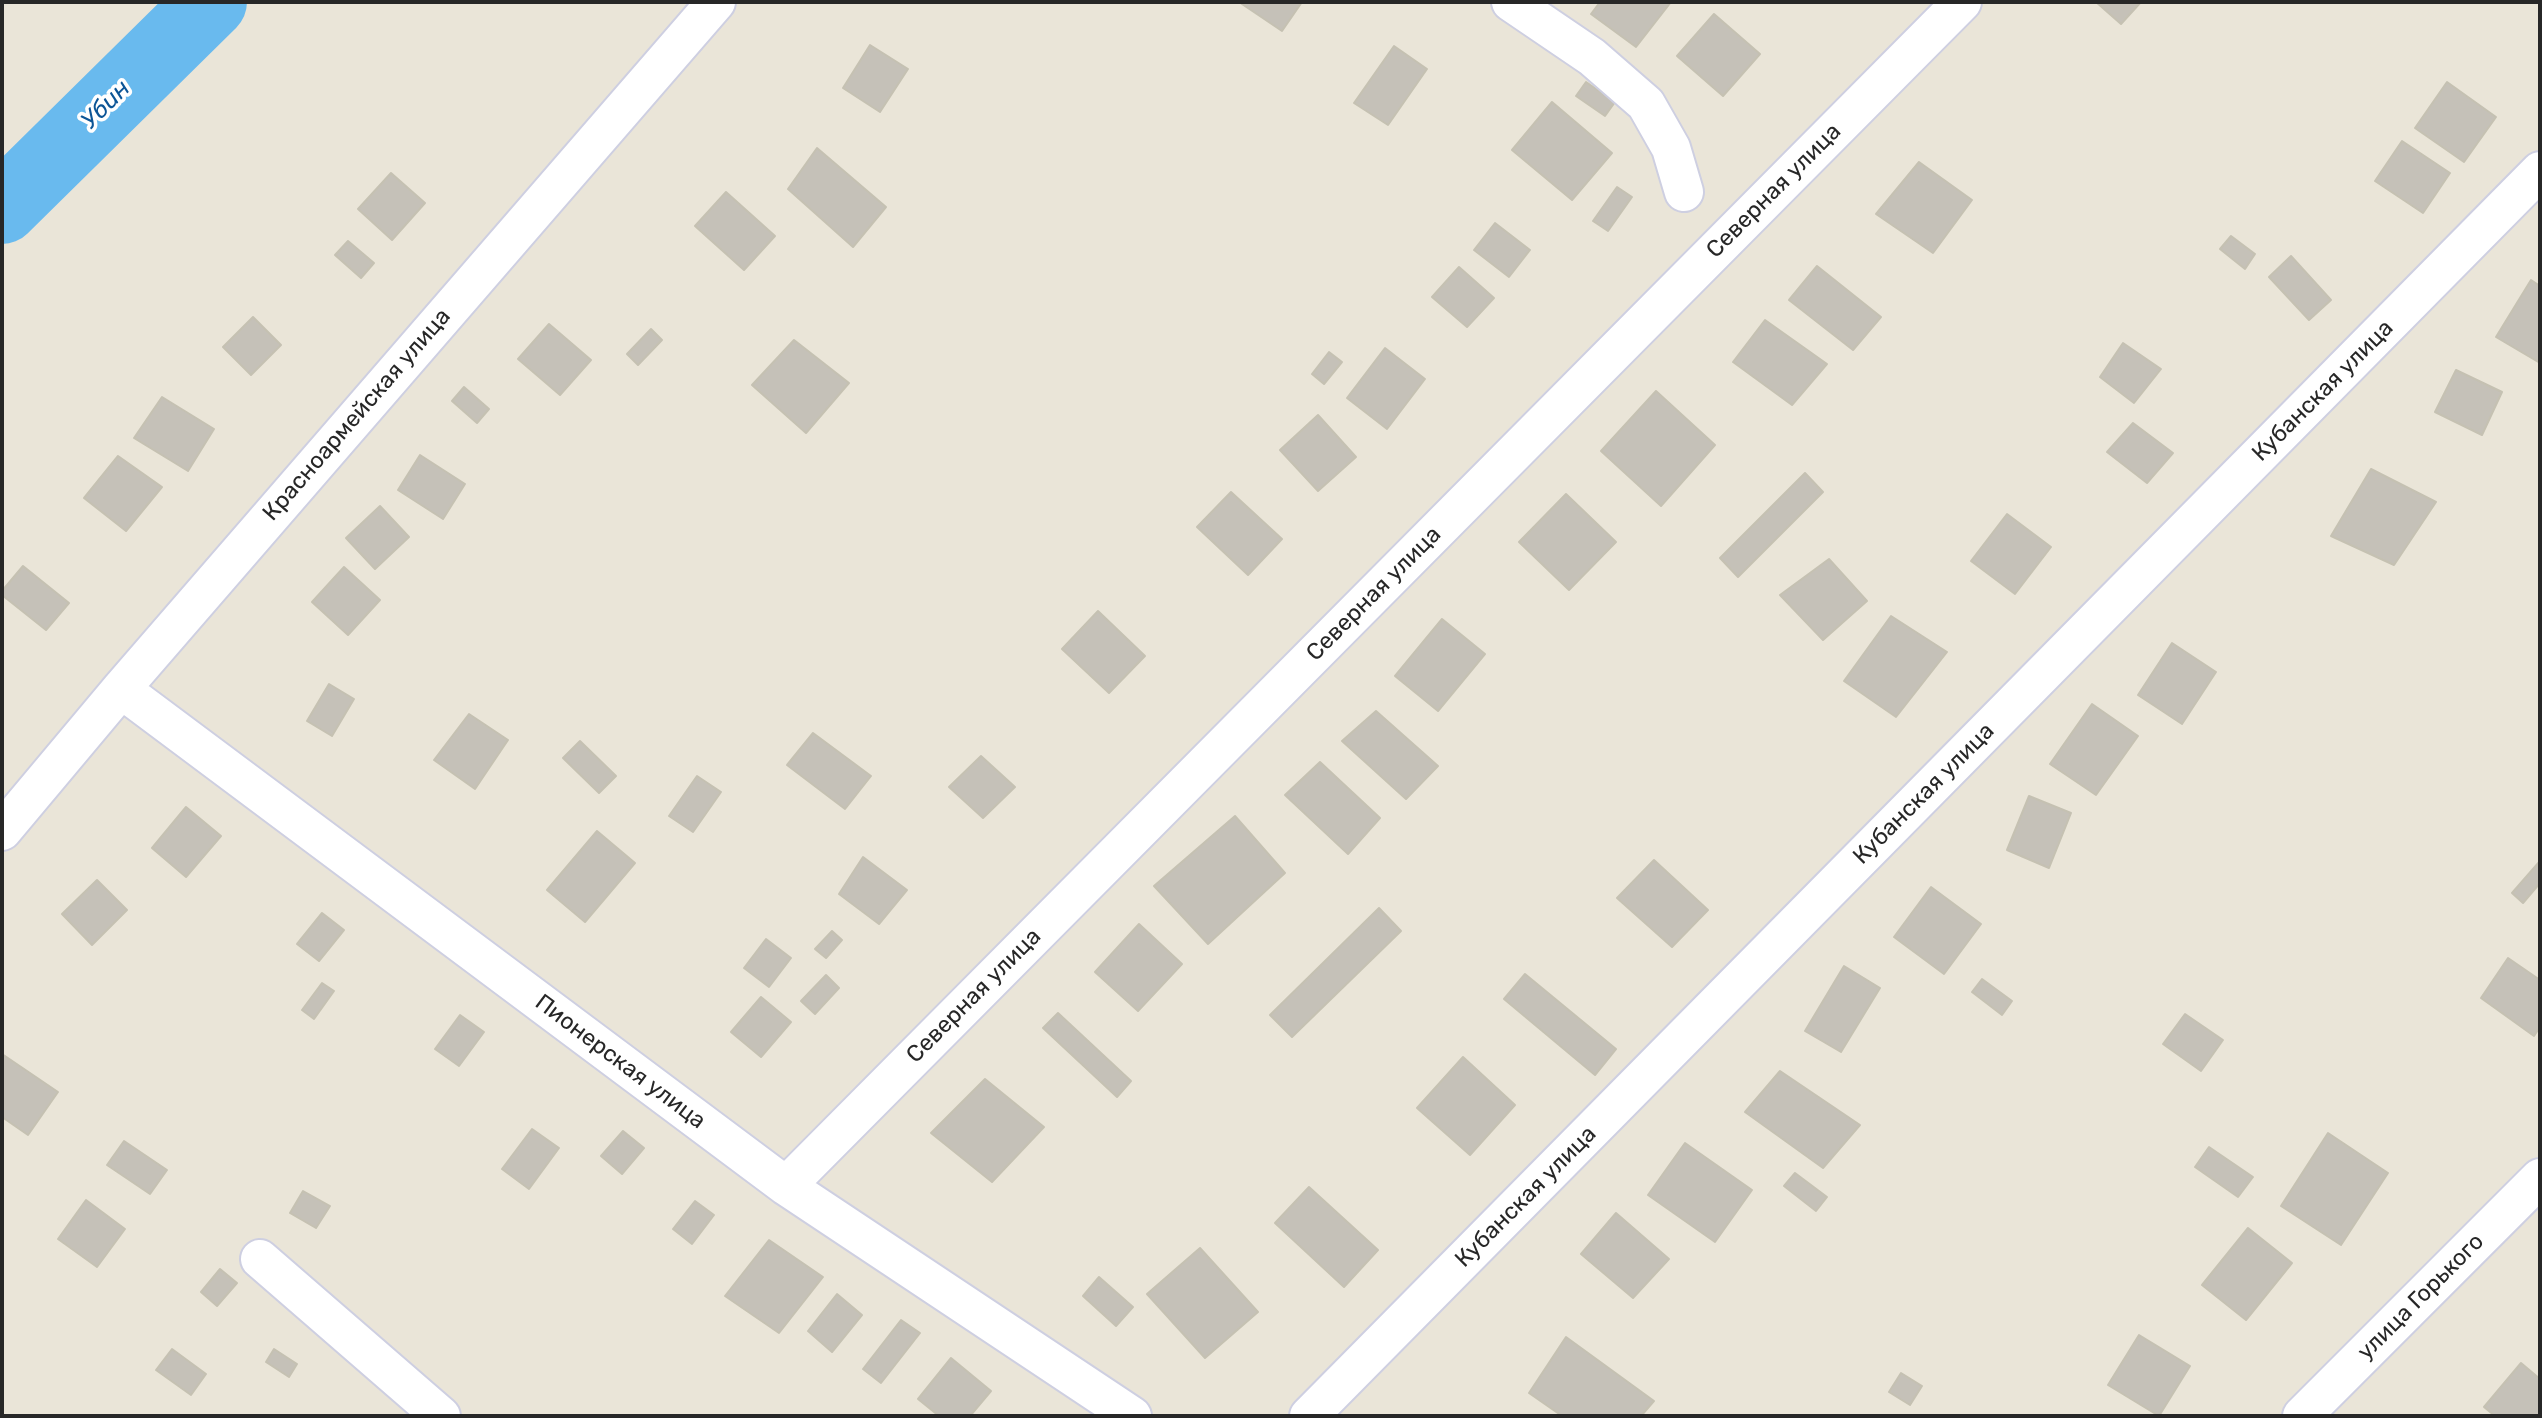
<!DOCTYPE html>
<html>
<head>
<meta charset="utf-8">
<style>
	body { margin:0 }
	#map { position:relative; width:2542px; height:1418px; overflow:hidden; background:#eae5d8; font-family:Rubik,sans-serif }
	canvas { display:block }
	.frame { position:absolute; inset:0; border:4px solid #272727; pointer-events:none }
</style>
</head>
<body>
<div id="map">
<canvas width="2542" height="1418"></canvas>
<div class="frame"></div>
</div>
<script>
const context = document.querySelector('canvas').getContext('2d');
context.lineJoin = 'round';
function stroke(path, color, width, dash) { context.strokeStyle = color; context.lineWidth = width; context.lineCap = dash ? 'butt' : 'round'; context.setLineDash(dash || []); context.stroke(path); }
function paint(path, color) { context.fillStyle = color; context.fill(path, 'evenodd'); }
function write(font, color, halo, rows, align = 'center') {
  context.font = font + ' Rubik,sans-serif'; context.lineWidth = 7; context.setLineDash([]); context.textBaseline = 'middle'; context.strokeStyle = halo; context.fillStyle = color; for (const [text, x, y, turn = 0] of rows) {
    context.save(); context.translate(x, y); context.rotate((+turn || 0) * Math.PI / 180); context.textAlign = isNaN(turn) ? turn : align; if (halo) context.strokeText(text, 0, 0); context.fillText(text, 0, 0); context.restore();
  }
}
stroke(new Path2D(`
	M2,208L211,2`), '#69baee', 72);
const building = new Path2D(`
	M1239,2H1302L1282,31Z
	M1600,2H1671L1636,47L1591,14Z
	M2096,2H2141L2121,24Z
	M1714,14L1760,54L1723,96L1677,56Z
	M870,45L908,69L880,112L843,88Z
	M1394,46L1427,69L1388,125L1354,103Z
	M1586,82L1615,102L1605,116L1576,96Z
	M2447,82L2496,117L2464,162L2415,128Z
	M1552,102L1612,153L1572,200L1512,150Z
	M2402,141L2450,173L2423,213L2375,181Z
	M817,148L886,207L853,247L788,189Z
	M1919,162L1972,200L1933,253L1876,214Z
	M391,173L425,203L392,240L358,209Z
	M1617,187L1632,197L1608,231L1593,221Z
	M726,192L775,236L744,270L695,226Z
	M1495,223L1530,250L1509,277L1474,250Z
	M2231,236L2255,254L2245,269L2220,249Z
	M348,241L374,263L361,278L335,255Z
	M2291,256L2331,300L2309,320L2269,277Z
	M1817,266L1881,317L1853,350L1789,300Z
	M1459,267L1494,298L1467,327L1432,297Z
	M2531,280L2540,286V363L2496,337Z
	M253,317L281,345L251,375L223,347Z
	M1765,320L1827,364L1792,405L1733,362Z
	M549,324L591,360L560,395L518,359Z
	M651,329L662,340L638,365L627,354Z
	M794,340L849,383L806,433L752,385Z
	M2123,343L2161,369L2134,403L2100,377Z
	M1385,348L1425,379L1387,429L1347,398Z
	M1329,352L1342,362L1324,384L1312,374Z
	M2456,370L2502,392L2482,435L2435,412Z
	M464,387L489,409L477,423L452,401Z
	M1656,391L1715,445L1661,506L1601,451Z
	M162,397L214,429L188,471L134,438Z
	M1318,415L1356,457L1318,491L1280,450Z
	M2133,423L2173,453L2147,483L2107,452Z
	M420,455L465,484L443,519L398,490Z
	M118,456L162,487L126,531L84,498Z
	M2371,469L2436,502L2394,565L2331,536Z
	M1805,473L1823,492L1738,577L1720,558Z
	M1231,492L1282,539L1248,575L1197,527Z
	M1566,494L1616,542L1569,590L1519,542Z
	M380,506L409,537L375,569L346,538Z
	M2007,514L2051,547L2015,594L1971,561Z
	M1829,559L1867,601L1823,640L1780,595Z
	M23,566L69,603L46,630L2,595V591Z
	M344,567L380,600L348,635L312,602Z
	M1098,611L1145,656L1109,693L1062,649Z
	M1891,616L1947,652L1896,717L1844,681Z
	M1442,619L1485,654L1438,711L1395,676Z
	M2172,643L2216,672L2182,724L2138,695Z
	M329,684L354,699L332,736L307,721Z
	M2092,704L2138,736L2096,795L2050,764Z
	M1376,711L1438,766L1406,799L1342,741Z
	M469,714L508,740L475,789L434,760Z
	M813,733L871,776L845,809L787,765Z
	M580,741L616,776L599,793L563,758Z
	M981,756L1015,787L983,818L949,787Z
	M1320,762L1380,818L1348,854L1285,795Z
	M697,776L721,792L693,832L669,816Z
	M2029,796L2071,813L2049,868L2007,850Z
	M186,807L221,836L186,877L152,848Z
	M1235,816L1285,873L1208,944L1154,886Z
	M597,831L635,863L585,922L547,890Z
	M863,857L907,890L879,924L839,894Z
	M1654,860L1708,910L1672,947L1617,898Z
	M2540,861V883L2523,903L2512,893Z
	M97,880L127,910L92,945L62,914Z
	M1931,887L1981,924L1944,974L1894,937Z
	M1379,908L1401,931L1292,1037L1270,1015Z
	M322,913L344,930L319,961L297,944Z
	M1139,924L1182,964L1138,1011L1095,972Z
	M832,931L842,940L826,958L815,949Z
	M766,939L791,958L769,987L744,968Z
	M2508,958L2540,980V1027L2534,1036L2481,998Z
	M1844,966L1880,988L1841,1052L1805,1031Z
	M1525,974L1616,1049L1595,1075L1504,999Z
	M826,975L839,988L815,1014L801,1001Z
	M1982,979L2012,1001L2002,1015L1972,992Z
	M322,983L334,991L314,1019L302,1010Z
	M761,997L791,1022L761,1057L731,1032Z
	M1058,1013L1131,1081L1117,1097L1043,1028Z
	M2185,1014L2223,1040L2201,1071L2163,1044Z
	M460,1015L484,1032L459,1066L435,1049Z
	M2,1054L58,1092L28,1135L2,1117Z
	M1463,1057L1515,1105L1470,1155L1417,1108Z
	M1780,1071L1860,1125L1823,1168L1745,1112Z
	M985,1079L1044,1127L992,1182L931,1133Z
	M532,1129L559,1148L529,1189L502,1169Z
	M623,1131L644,1148L622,1174L601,1156Z
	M2328,1133L2388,1173L2341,1245L2281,1206Z
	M124,1141L167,1170L150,1194L107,1165Z
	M1685,1143L1752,1190L1715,1242L1648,1195Z
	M2209,1147L2253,1177L2238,1197L2195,1167Z
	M1795,1173L1827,1197L1816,1211L1784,1186Z
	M1309,1187L1378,1250L1344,1287L1275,1223Z
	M303,1191L330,1206L316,1228L290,1213Z
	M86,1200L125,1229L97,1267L58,1239Z
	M695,1201L714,1215L692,1244L673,1229Z
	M1616,1213L1669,1259L1633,1298L1581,1254Z
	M2248,1228L2292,1263L2246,1320L2202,1285Z
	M769,1240L823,1277L779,1333L725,1296Z
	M1200,1248L1258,1312L1205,1358L1147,1294Z
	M220,1269L237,1283L217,1306L201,1292Z
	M1099,1277L1133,1307L1116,1326L1083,1296Z
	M837,1294L862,1315L832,1352L808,1331Z
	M901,1320L920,1333L881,1383L863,1369Z
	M2139,1335L2190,1366L2159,1416L2108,1385Z
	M1566,1337L1654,1401L1641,1416H1562L1529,1393Z
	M172,1349L206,1374L191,1395L156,1370Z
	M274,1349L297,1364L289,1377L266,1362Z
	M951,1358L991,1391L970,1416H939L918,1399Z
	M2521,1363L2540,1379V1416H2495L2484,1407Z
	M1901,1373L1922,1386L1910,1405L1889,1392Z`);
paint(building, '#c5c1b8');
stroke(building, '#c5c1b2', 2);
const street = new Path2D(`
	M1511,2L1592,57L1646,104L1671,148L1684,192
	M121,689L786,1186L1132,1416
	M2,831L121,689L716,2
	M786,1186L1962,2
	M260,1259L441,1416
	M1309,1416L2540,171
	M2302,1416L2540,1178`);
stroke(street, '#cecfe1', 42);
stroke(street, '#fff', 38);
write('23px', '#272727', '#fff', [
	["Северная улица",1774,191,-45],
	["Кубанская улица",2323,391,-45],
	["Красноармейская улица",357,415,-49],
	["Северная улица",1374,594,-45],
	["Кубанская улица",1924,794,-45],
	["Северная улица",974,996,-45],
	["Пионерская улица",620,1062,37],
	["Кубанская улица",1526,1197,-45],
	["улица Горького",2421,1297,-45]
]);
write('italic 24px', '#0c5596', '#fff', [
	["Убин",106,105,-45]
]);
</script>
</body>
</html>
